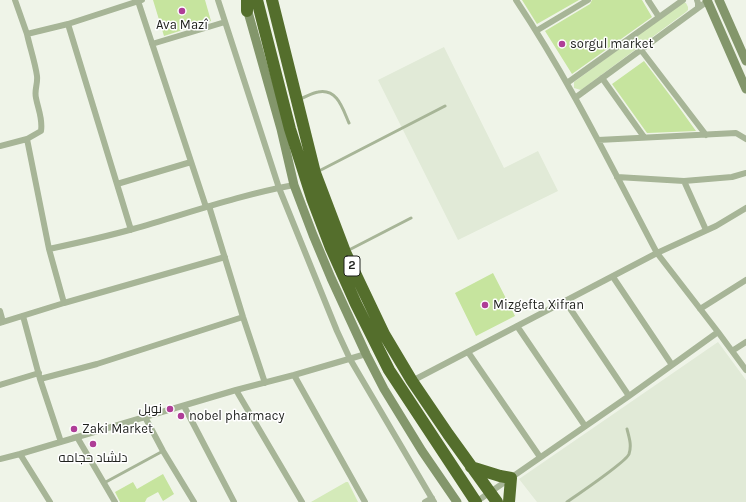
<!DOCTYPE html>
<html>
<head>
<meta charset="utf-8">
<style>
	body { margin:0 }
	canvas { display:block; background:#eff4e8 }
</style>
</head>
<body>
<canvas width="746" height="502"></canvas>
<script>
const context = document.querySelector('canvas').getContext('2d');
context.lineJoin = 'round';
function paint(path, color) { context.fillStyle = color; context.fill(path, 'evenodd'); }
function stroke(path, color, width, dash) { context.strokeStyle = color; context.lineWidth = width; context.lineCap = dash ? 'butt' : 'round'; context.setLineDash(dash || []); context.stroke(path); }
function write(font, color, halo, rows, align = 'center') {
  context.font = font + ' Karla,Cairo,sans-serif'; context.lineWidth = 3; context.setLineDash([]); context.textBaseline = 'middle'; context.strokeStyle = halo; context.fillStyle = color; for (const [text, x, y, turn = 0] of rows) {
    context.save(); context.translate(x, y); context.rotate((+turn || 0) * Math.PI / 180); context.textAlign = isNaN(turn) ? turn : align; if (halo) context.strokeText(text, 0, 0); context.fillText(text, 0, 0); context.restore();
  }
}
paint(new Path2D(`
	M444,47L504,168L538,151L558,191L458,240L378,80Z
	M718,342L746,380V502H537L519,479Z`), '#e1ead7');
paint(new Path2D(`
	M683,2L686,3L688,7V10L686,12L581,90L574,88V82Z
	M346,482H348L358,502H311Z`), '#d4eab9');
paint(new Path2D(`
	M153,0H205L211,21L164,36Z
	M522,0H579L537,24Z
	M592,0H642L652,17L572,74L545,31L590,4Z
	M644,61L678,106L696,131L647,133L612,84Z
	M493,273L515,316L476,336L455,293Z
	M163,474L174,494L163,501L158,492L147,498L145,502H120L115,492L133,482L137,489Z`), '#c6e49e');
stroke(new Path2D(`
	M300,99C306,97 312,93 318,92C338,88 343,110 349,123
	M317,172L445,106
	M347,251L411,218
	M104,483L163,451
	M567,502C577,495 626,462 629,454C632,445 629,437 627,429`), '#a7b597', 3);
stroke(new Path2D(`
	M15,0L27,34
	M218,0L279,188L337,331L350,359L434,502
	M648,0L659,17
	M697,0L698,3V8
	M138,1L206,207
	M68,24L131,230
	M536,31L588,0
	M152,44L225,22
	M641,50L706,135
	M602,78L644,137
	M567,83L683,0
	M575,98L709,0
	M27,139L49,249L64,303
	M598,140L736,133L746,139
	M0,146L27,139L41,131C43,119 38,109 36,98C34,90 38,84 37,76C35,62 30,48 27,34L68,24L142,0
	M617,177L684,181L732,177L746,173
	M684,181L706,230
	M117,184L191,162
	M209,206L243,317L265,383
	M49,249C77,243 105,237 133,229C186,214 239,195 294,185
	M613,277L672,365
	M565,301L629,396
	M700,309L746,280
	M0,311L3,322
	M23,316L40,379L61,442
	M0,323L64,303L225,257
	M517,326L585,426
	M718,332L746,370
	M732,351L746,342
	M468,352L540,457
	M294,375L365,502
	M40,379L97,364L243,317
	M412,381L657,253C612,168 570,81 516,0
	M0,385L39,373
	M236,390L302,502
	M184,406L234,502
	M145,417L163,451L194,502
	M73,438L77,437L115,502
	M20,454L50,502
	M0,459L20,454L236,390L294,375L366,354
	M425,502L432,498
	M476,502L629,396L718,332L657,253L716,226L746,208`), '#a7b597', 6);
stroke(new Path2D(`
	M707,0L746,89
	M719,0L746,61
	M246,5L281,129L294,185L313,235L331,278L366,354L384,389L422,451L457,502`), '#83966b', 9);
stroke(new Path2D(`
	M247,0V11
	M257,0L290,129L312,198L331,248L356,304L389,370L476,502
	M272,0L315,173L345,252L384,334L412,381L448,434L497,502
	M471,467L500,476L511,478L509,502`), '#546e2c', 12);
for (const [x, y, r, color] of [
	[182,11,4,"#af3d97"],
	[562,44,4,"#af3d97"],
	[485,305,4,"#af3d97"],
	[170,409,4,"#af3d97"],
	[181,416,4,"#af3d97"],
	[74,429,4,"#af3d97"],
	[93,444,4,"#af3d97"]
]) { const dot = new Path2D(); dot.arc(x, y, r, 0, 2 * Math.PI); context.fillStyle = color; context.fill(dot); stroke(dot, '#fff', 1.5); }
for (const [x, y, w] of [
	[352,266,16]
]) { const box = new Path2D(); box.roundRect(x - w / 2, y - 10, w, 20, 3); context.fillStyle = '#fff'; context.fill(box); stroke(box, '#1f211d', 1); }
write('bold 12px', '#1f211d', null, [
	["2",352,266]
]);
write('13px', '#1f211d', '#fff', [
	["Ava Mazî",182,25,"center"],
	["sorgul market",570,44],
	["Mizgefta Xifran",493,305],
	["نوبل",162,409,"right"],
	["nobel pharmacy",189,416],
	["Zaki Market",82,429],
	["دلشاد حجامه",93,458,"center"]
], 'left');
</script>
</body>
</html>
